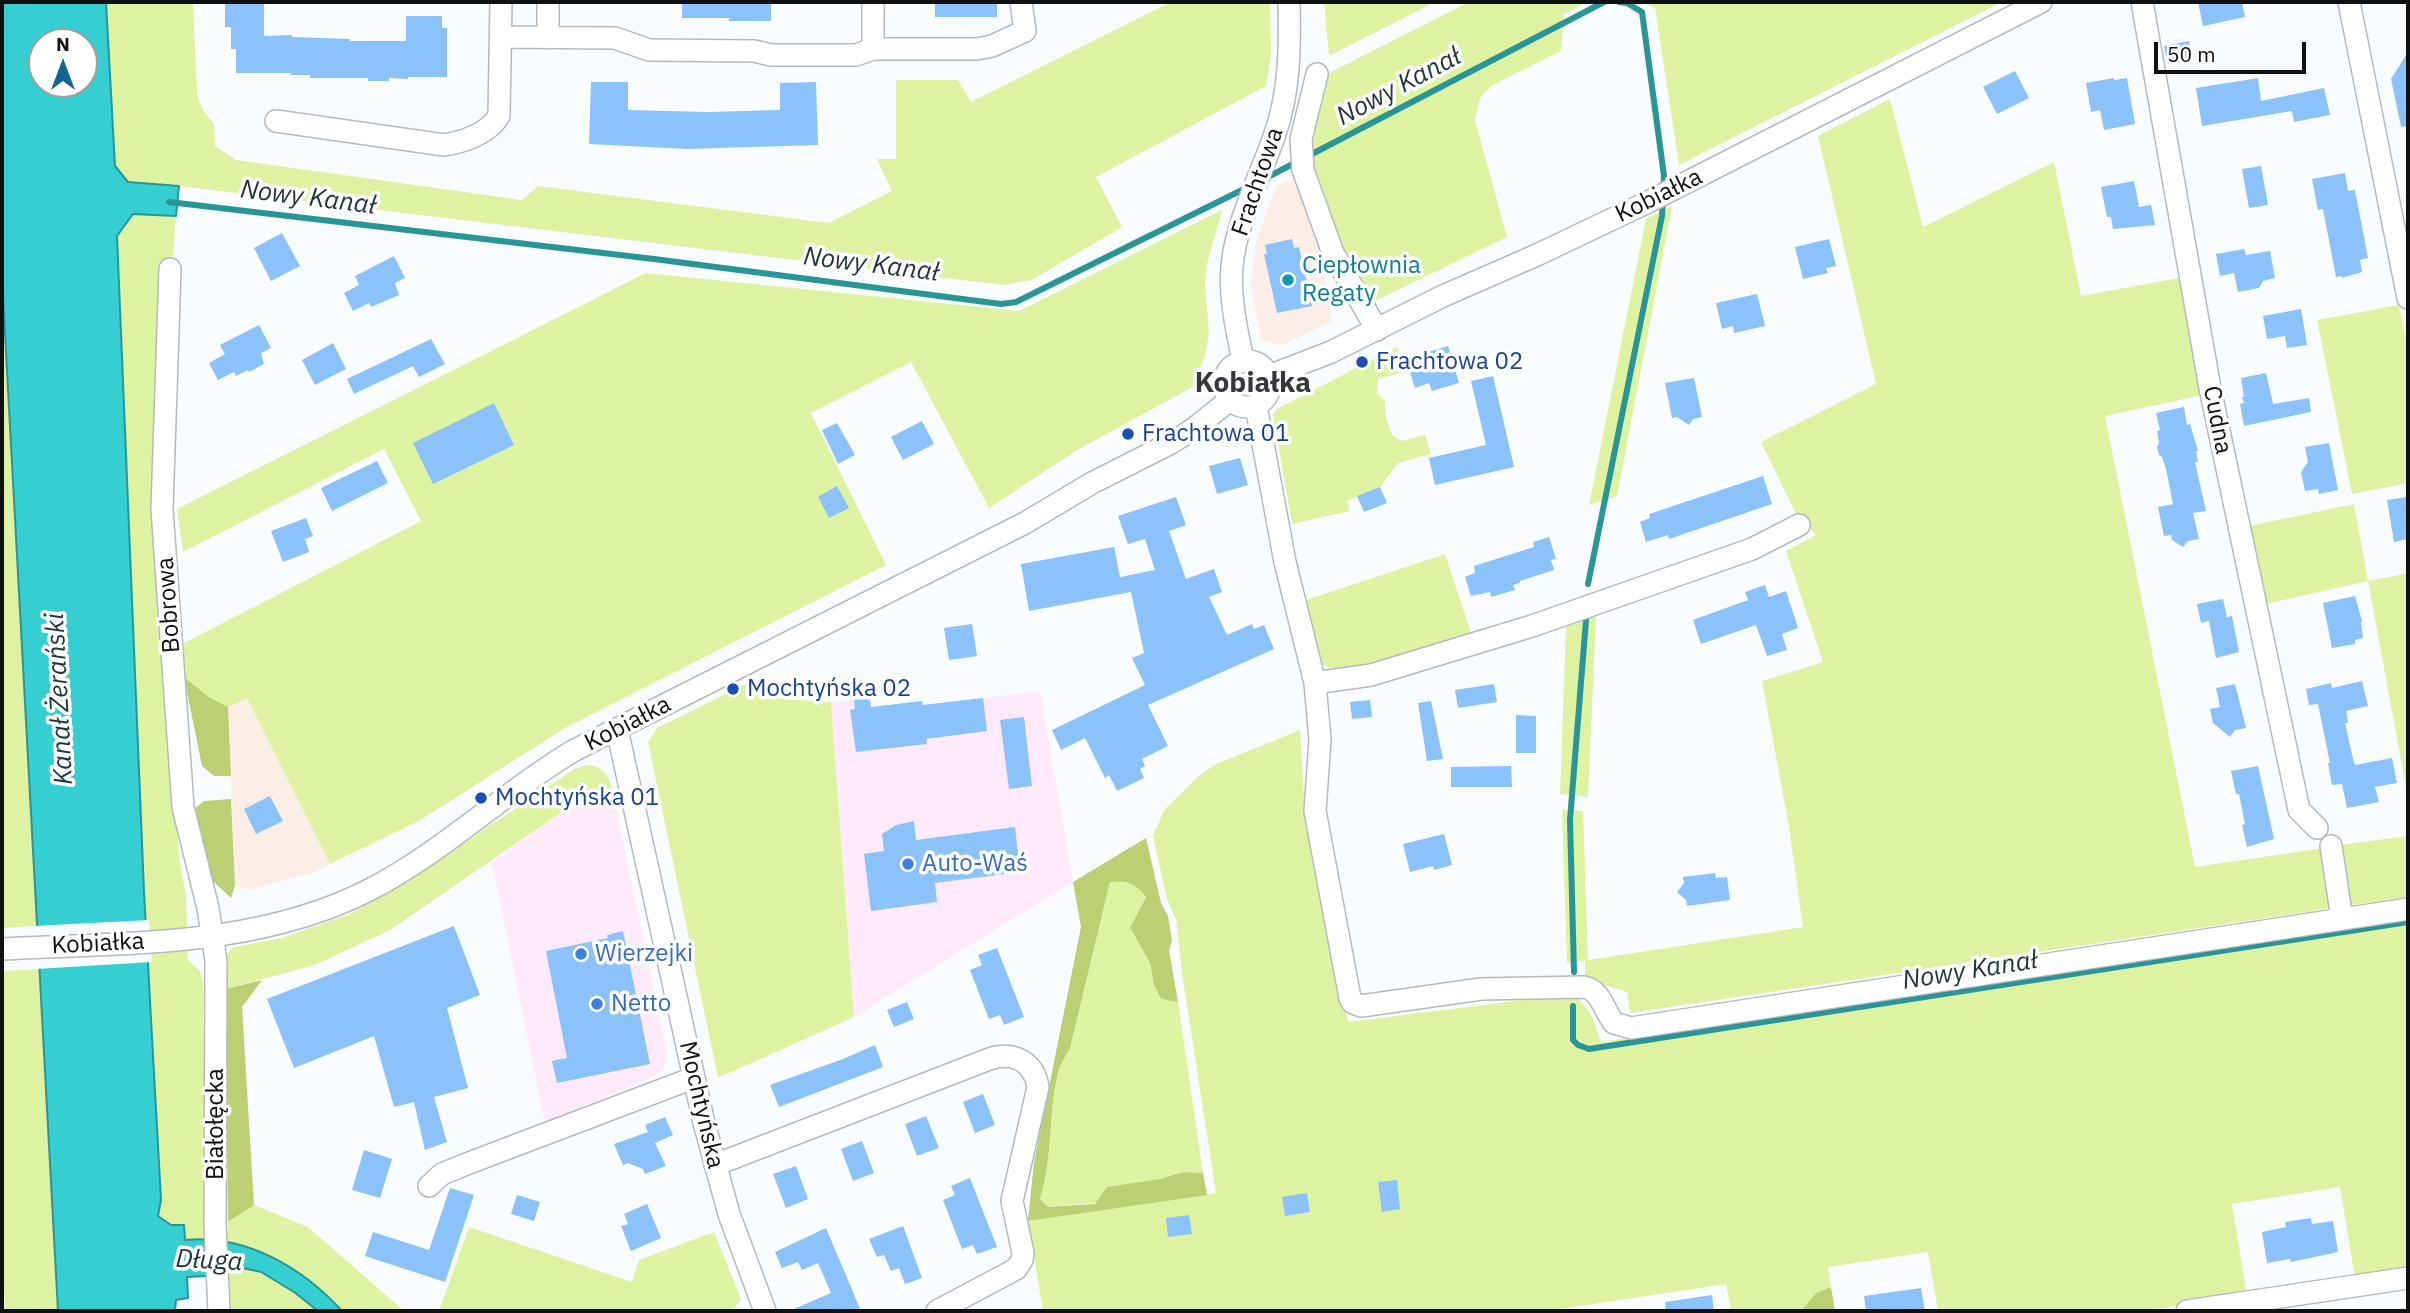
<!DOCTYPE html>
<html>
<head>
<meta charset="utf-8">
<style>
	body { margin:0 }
	#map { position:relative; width:2410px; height:1313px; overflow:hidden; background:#f9fcfe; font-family:"IBM Plex Sans",sans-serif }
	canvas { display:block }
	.frame { position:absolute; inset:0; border:4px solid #0e1011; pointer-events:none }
	.north { position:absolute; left:28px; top:28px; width:70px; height:70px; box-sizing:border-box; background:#fff; border:2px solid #9f9fa0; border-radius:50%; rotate:0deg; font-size:19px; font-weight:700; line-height:28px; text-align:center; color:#0e1011 }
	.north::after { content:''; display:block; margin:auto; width:24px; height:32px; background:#146496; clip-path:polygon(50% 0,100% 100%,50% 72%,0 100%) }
	.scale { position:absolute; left:2154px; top:42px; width:152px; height:32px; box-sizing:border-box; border:4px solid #0e1011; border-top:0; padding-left:9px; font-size:21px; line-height:24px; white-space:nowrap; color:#0e1011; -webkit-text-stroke:5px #fff; paint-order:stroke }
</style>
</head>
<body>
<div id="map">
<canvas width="2410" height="1313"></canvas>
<div class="frame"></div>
<div class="north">N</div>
<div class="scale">50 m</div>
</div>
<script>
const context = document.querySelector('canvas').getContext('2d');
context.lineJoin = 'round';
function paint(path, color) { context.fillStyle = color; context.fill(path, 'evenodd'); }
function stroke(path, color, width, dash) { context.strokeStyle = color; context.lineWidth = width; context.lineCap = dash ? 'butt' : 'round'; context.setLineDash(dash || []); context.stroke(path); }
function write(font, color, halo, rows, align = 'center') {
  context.font = font + ' "IBM Plex Sans",sans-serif'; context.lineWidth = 7; context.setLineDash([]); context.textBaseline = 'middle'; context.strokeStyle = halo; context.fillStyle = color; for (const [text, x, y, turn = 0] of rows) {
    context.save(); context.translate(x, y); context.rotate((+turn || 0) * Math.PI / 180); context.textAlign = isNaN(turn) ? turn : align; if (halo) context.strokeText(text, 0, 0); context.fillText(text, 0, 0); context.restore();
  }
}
paint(new Path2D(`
	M1040,691L1073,882L854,1017L831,702L871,698L872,707L922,705Z
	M592,791L615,802L668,1059L661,1073L545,1123L494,872L490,863Z`), '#feeafb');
paint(new Path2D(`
	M1296,177L1321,246L1331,322L1282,345L1261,340L1251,284L1256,241L1277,186Z
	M247,697L330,864L315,872L249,890L235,885L228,707Z`), '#fceee7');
paint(new Path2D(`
	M106,2H193L197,94L203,110L214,124L215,146L236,160L522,200L538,186L829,223L892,191L877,159H896V80H958L971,102L1171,2H1270L1271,55L1266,86L1096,177L1122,227L1032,280L1003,285L179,186L128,182L115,166Z
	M1324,2H1435L1329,56Z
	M1469,2H1588L1564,14L1561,51L1491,86L1480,98L1475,120L1507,237L1375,301L1337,239L1313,165L1311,147L1323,82L1329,73Z
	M1642,2H2002L1679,165L1655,8Z
	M1890,99L1923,227L2054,162L2081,296L2184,277L2207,394L2105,416L2195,867L2324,848L2331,902L2326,909L1630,1013L1627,992L1585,979V961L1567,963L1562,809L1583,811L1588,960L1803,927L1789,827L1762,681L1823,662L1786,551L1816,535L1795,512L1761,442L1876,384L1818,136Z
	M1672,206L1617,496L1589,505L1646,219Z
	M1222,210L1207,264L1205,283L1209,332L1205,356L1193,387L1079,449L989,508L911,362L811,413L886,565L565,728L419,821L330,864L247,698L228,707L209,697L184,677L182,644L421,521L384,449L183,552L177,509L646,273L1019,311Z
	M133,214L176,216L173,255L158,267L157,503L179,857L186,897L188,960L200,971L203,982L206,1238L185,1240L158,1216L161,1200L144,892L117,236Z
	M2,279L37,926L2,928Z
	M2399,305L2408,352V483L2352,494L2317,320Z
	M1397,347L1404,372L1378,379L1377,393L1385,401L1386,418L1392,435L1402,441L1425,435L1431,454L1398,463L1380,487L1347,501L1350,511L1292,524L1273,415L1277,409Z
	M2354,504L2368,581L2408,573V798L2368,581L2266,604L2249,526Z
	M1445,554L1472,636C1443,645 1337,689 1317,659C1311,651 1308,613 1306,600Z
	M1596,616L1588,797L1560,794L1566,627Z
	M752,681L780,699L831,702L854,1017L718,1078L648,742L657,728Z
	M1300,730L1304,799L1348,1022L1547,997L1579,999L1591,1014L1601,1042L2408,918V1271L2355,1278L2340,1187L2232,1204L2247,1296L2142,1311H1938L1928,1252L1828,1267L1831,1287L1816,1293L1801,1311H1731L1726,1284L1547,1311H1043L1028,1221L1216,1193L1182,973L1176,919L1167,899L1153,836L1164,810L1200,775L1216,764Z
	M588,765C609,767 611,784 615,802L591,792L390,930L315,965L225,989C225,974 220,956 234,947L282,938L350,914L446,855L576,768Z
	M2408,836V897L2352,905L2346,899L2339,845Z
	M1124,880L1137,886L1146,897L1130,929L1150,963L1154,985L1161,999L1178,1002L1203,1173L1184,1172L1095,1203L1048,1207L1040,1199C1053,1158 1048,1115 1058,1073C1060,1064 1066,1056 1070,1048L1110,882Z
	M40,969L58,1311H5L2,1240V971Z
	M254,1205L308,1227L404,1311H342C306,1271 277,1259 227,1241L228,1222Z
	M469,1227L632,1282L639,1260L714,1232L741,1299L733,1311H439Z
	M238,1267C272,1275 292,1289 318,1311H230L229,1268Z`), '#def3a2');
paint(new Path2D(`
	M184,677L209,697L228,707L231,776H214L202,766Z
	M231,799L235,885L231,898L213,881L206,861L193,810L204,801Z
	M1146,838L1161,903L1168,916L1172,941L1169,950L1178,1002L1161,999L1154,985L1150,963L1130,928L1146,897C1135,883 1127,880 1110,882L1070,1048C1066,1056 1060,1064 1058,1073C1048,1115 1053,1158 1040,1199L1048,1207L1095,1204L1107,1187L1160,1179L1184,1172L1203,1173L1207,1195L1028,1221L1034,1162L1081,927L1073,882Z
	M262,980L242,1007L254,1205L228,1222L225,989Z
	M1831,1287L1835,1311H1801L1816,1293Z`), '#bad073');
const water = new Path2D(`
	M2,2H106L115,166L128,182L179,186L176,216L133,214L117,236L144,892L161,1200L158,1216L171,1225H184L185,1240C246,1234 303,1268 342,1311H318L294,1292L261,1272L238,1267L206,1276L187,1277L188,1298L176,1300L175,1311H58L2,279ZM42,42H84V84H42Z`);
paint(water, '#35ced1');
stroke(water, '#299597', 2);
paint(new Path2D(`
	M149,920L152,962L36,969L34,926Z`), '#f9fcfe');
stroke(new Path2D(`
	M1264,179L1604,2
	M169,202L654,259L1001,304L1016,302L1248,187
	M1588,584L1662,216L1664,176L1642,12L1627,3L1619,2
	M1574,972L1570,820L1586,620
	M1573,1006V1040L1578,1045L1589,1049L2408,922`), '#299597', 6);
paint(new Path2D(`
	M225,2H264V36L292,35V37L350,39V41H406V16H442V28H447V77H408V79L389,78V81H368V78H310V75H291V73H236V49H231V27H225Z
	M682,2H771V21H729V18H682Z
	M935,2H997V17H935Z
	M2198,2H2242L2245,17L2203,26Z
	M2189,41L2192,60L2168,64L2164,46Z
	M2408,52V126L2401,127L2391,79Z
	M2015,71L2029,98L1997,114L1983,87Z
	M2114,78V80L2127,78L2135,124L2104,130L2100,110L2091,112L2086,83Z
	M2258,78L2261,101L2324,88L2330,115L2294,122L2292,111L2202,126L2196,88Z
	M591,82H628V110L708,112L780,110V83L816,82L818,145L687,149L589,144Z
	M2261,166L2268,205L2249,208L2242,169Z
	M2345,173L2348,191L2355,190L2368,258L2360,260L2362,272L2342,278V276L2336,277L2323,209L2318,210L2312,179Z
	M2134,181L2139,207L2151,205L2155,225L2113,229L2111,217H2107L2101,187Z
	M282,233L300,266L271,281L254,248Z
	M1292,239L1294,248L1299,247L1312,306L1277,313L1264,254H1267L1265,245Z
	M1829,239L1836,266L1826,268L1828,273L1803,279L1795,247Z
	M2244,249L2246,255L2270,251L2275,278L2263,281L2259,288L2238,292L2234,273L2220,276L2216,254Z
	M394,256L405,278L395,283L399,295L371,307L369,303L353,311L344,293L359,285L355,276Z
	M1757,294L1765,326L1734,333L1733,326L1722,329L1716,303Z
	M2301,309L2307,345L2287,348L2285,336L2267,339L2263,316Z
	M259,325L271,348L261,353L264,364L249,372L248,370L236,376L234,372L218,380L209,363L225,354L220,345Z
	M431,339L445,364L419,377L413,366L354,394L347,379Z
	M333,343L346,369L315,385L302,360Z
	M1448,346L1459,383L1432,391L1429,383L1415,388L1406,359Z
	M2266,373L2273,404L2309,398L2311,412L2244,426L2240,404L2244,403L2242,397H2244L2241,378Z
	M1493,376L1514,467L1435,485L1429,458L1486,445L1471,381Z
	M1694,378L1702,417L1693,419L1689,425L1677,417L1672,418L1665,383Z
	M494,403L514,445L433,484L413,443Z
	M2184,407L2187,425L2190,424L2198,451H2196L2198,462H2195L2206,511L2193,513L2199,539L2188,541L2183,547L2172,540L2171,535L2164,536L2158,507L2173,504L2166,469L2162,457L2159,455L2157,447L2159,443L2157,431L2160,430L2156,413Z
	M922,421L934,444L903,460L891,437Z
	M837,423L855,455L838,464L822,430Z
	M2329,443L2338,490L2319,494L2318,489L2305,491L2301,472L2308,462L2305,447Z
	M1240,458L1248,485L1217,494L1209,466Z
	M377,461L388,483L332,511L321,488Z
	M1763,476L1772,504L1669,539L1668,535L1646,542L1640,522L1650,518L1649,514Z
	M837,486L849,508L829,518L818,497Z
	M1380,487L1387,503L1364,512L1357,496Z
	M1176,497L1186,525L1169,531L1186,579L1214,569L1222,592L1209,597L1227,635L1252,624L1254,629L1264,625L1274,649L1148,705L1168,746L1142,759L1145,766L1140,769L1144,778L1117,791L1109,775L1105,778L1085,738L1061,750L1052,730L1145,685L1132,658L1144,653L1131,592L1029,611L1021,564L1114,547L1120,577L1155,570L1145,539L1128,544L1118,516Z
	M2408,497V539L2394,542L2387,500Z
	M306,518L313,536L305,539L309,552L283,562L271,531Z
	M1549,537L1556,559L1551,560L1554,570L1520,581V583L1513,585L1515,590L1491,597L1490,592L1471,596L1465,577L1475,573L1474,566L1534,547L1533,542Z
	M1765,585L1769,597L1786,591L1798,628L1782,634L1787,650L1767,656L1756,625L1701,644L1693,620L1748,600L1745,592Z
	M2355,596L2362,621L2361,624L2363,638L2355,640V644L2332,648L2323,603Z
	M2223,599L2227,617L2232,616L2239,652L2216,658L2209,621L2201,623L2197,604Z
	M972,624L977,656L949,660L944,628Z
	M2362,681L2368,706L2346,711L2348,723H2345L2353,759L2355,765L2392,758L2397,783L2375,787L2379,802L2347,808L2342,784L2332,785L2328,763H2330L2318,704L2309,705L2306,689L2331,683L2332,688Z
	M1494,684L1497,702L1458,708L1455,690Z
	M2235,684L2246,728L2235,730L2230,737L2213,723L2210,709L2220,707L2216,688Z
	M870,698L871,707L922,701L923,705L983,698L987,731L926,739L927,744L856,752L850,710L855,709L854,700Z
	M1370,700L1372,717L1352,719L1350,702Z
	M1431,701L1443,759L1427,761L1418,703Z
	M1516,715L1536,716V753H1516Z
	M1024,717L1032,786L1009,789L1000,720Z
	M1511,766L1512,787H1451V767Z
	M2258,766L2274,839L2247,847L2242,825L2245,824L2239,794H2236L2231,771Z
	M270,796L283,821L256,834L244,809Z
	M914,821L916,840L1015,827L1020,872L935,883L937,902L871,911L864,854L884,851L882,834L896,825Z
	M1444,834L1452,865L1434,870L1433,866L1410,872L1403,844Z
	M1715,873L1716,878L1727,877L1730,900L1687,906L1686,900L1677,892L1684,883L1683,877Z
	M454,926L480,995L447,1008L468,1088L434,1097L447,1142L425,1150L414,1102L394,1107L374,1036L294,1068L267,999Z
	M623,931L650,1064L557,1083L552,1061L567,1058L546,951L608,938L607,935Z
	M997,948L1024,1017L1004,1025L1000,1015L989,1019L970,970L982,965L978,955Z
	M907,1002L914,1019L894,1027L887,1010Z
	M875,1045L883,1067L779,1107L770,1085L843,1059Z
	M983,1094L995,1125L975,1133L963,1102Z
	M926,1116L939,1148L917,1156L905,1124Z
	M665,1117L673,1135L655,1143L666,1166L645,1174L643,1169L628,1163L623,1165L614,1144L648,1132L645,1125Z
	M862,1141L874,1173L853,1181L841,1149Z
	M364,1150L392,1159L380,1198L352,1190Z
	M796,1166L808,1199L786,1208L773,1174Z
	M970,1178L997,1247L977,1254L973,1245L962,1249L943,1200L955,1195L951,1186Z
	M1397,1180L1400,1209L1382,1212L1378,1182Z
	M450,1188L474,1195L445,1282L365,1256L373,1232L429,1250Z
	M1307,1193L1310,1212L1285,1216L1282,1197Z
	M517,1195L540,1202L534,1221L511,1214Z
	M647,1204L661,1238L631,1251L621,1226L628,1224L624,1214Z
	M1189,1215L1192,1234L1168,1237L1166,1218Z
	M2311,1218L2312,1224L2333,1221L2338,1252L2291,1262L2290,1259L2267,1263L2262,1232L2286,1227L2285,1222Z
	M903,1226L922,1278L905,1284L899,1268L891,1271L884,1255L877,1257L869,1239Z
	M826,1228L861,1311H789L831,1293L818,1263L802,1270L798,1262L782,1268L775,1252Z
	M1921,1288L1925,1311H1866L1864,1296Z
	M1712,1295L1714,1311H1666L1665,1302Z`), '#8bc2f9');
const minor = new Path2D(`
	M548,2V37
	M2142,2L2210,388L2299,810L2317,828
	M2349,2L2408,298
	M501,37L615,38L649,50L754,51L771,55H856L873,49H977L992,46L1025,31L1021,2
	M873,49V2
	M1317,74L1301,139L1303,170L1333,253L1377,330
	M276,121L444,145C463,142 488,134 499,116L501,2
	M170,269L162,509L183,807L208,908L216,961L215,1224L219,1311
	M1224 384a23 23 0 1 1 46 0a23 23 0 1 1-46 0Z
	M1243,361C1237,331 1229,297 1232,266C1236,222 1261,175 1275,134C1290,91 1290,47 1289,2
	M1269,376L1331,352L1443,296L1539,254L1648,202L2041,2
	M1256,406L1285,562L1315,683L1320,740L1315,811L1350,998L1353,1003L1361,1006L1481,989L1584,987C1601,990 1604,1011 1614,1023L1631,1028L2408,909
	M1315,683L1371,675L1532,626L1752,549L1799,525
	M617,729L704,1123L729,1214L765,1311
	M2331,846L2342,919
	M2,949C127,942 257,948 371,889C444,851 503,793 573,751L1025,523L1092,483L1169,444L1192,430L1230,400
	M715,1165L992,1058C1016,1052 1034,1063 1038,1087L1012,1201L1023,1253L1022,1260L1016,1269L937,1311
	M429,1186L442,1174L469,1163L693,1078
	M2187,1311L2408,1278`);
stroke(minor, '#b5b9be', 24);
stroke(minor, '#fff', 21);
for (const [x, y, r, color] of [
	[1288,280,7,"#0f9aa8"],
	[1362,362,7,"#1a4fb4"],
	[1128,434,7,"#1a4fb4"],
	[733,689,7,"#1a4fb4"],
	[481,798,7,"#1a4fb4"],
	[908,864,7,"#3f7fe0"],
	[581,954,7,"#3f7fe0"],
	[597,1004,7,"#3f7fe0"]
]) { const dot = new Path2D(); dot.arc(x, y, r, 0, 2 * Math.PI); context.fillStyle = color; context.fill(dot); stroke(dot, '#fff', 2.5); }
write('24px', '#0e1011', '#fff', [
	["Frachtowa",1258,182,-71],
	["Kobiałka",1659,196,-26],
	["Cudna",2217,420,79],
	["Bobrowa",169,605,-94],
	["Kobiałka",628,724,-27],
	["Kobiałka",98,944,-3],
	["Mochtyńska",701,1105,77],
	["Białołęcka",216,1124,-90]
]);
write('24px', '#0d838f', '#fff', [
	["Ciepłownia",1302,266],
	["Regaty",1302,294]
], 'left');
write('24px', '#164399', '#fff', [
	["Frachtowa 02",1376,362],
	["Frachtowa 01",1142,434],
	["Mochtyńska 02",747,689],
	["Mochtyńska 01",495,798]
], 'left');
write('24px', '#366cbe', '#fff', [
	["Auto-Waś",922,864],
	["Wierzejki",595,954],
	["Netto",611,1004]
], 'left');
write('italic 26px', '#1d3536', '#fff', [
	["Nowy Kanał",1399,87,-28],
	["Nowy Kanał",308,198,7],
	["Nowy Kanał",871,265,7],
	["Kanał Żerański",60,699,-93],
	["Nowy Kanał",1970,971,-9],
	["Długa",209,1261,3]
]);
write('bold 28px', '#34383c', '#fff', [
	["Kobiałka",1253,384]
]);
</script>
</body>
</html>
